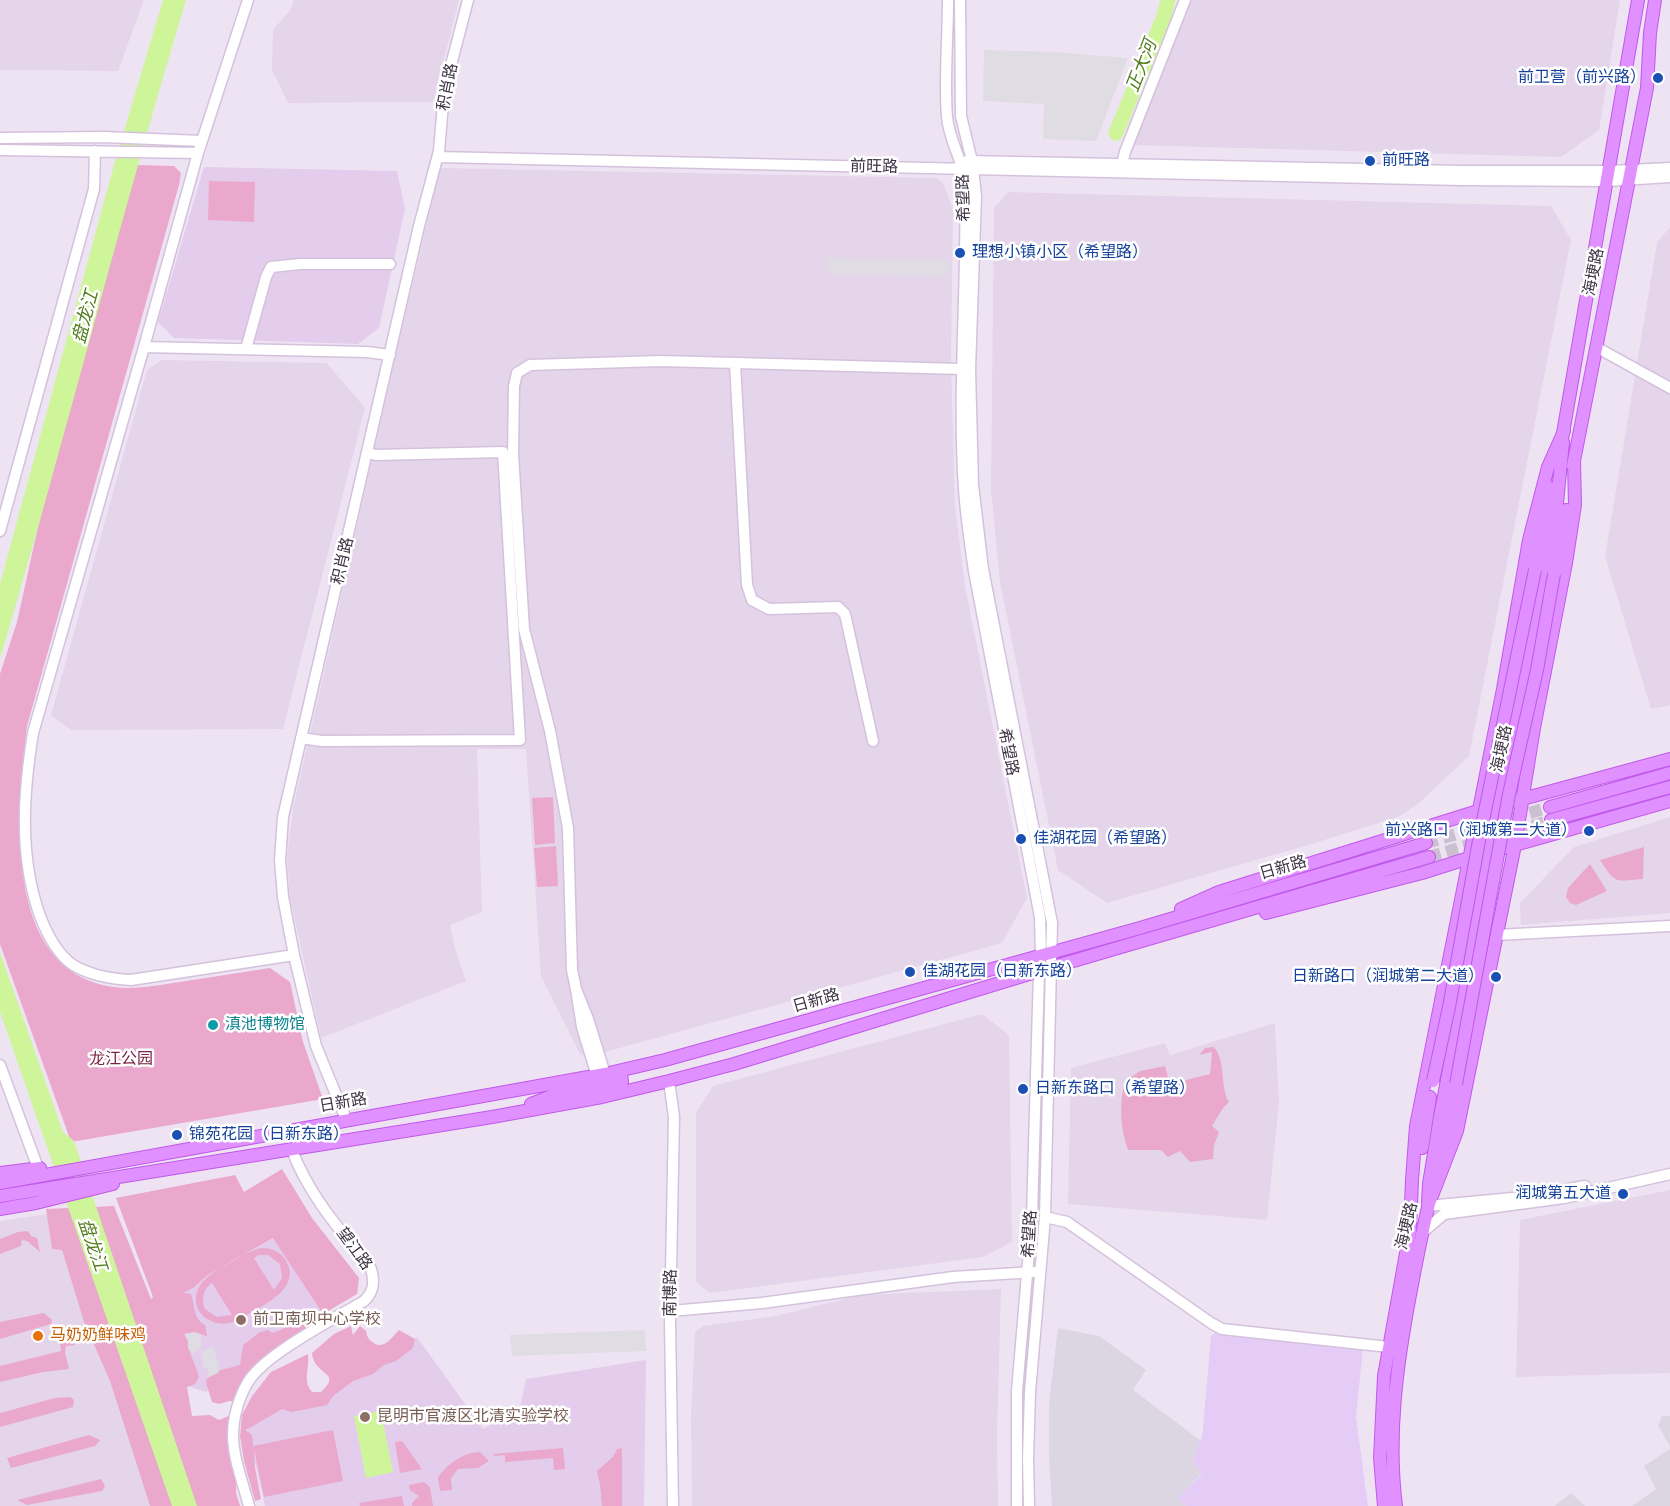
<!DOCTYPE html>
<html>
<head>
<meta charset="utf-8">
<style>
	body { margin:0 }
	canvas { display:block; background:#eee3f3 }
</style>
</head>
<body>
<canvas width="1670" height="1506"></canvas>
<script>
const context = document.querySelector('canvas').getContext('2d');
context.lineJoin = 'round';
function paint(path, color) { context.fillStyle = color; context.fill(path, 'evenodd'); }
function stroke(path, color, width, dash) { context.strokeStyle = color; context.lineWidth = width; context.lineCap = dash ? 'butt' : 'round'; context.setLineDash(dash || []); context.stroke(path); }
function write(font, color, halo, rows, align = 'center') {
  context.font = font + ' Manrope,"Noto Sans SC",sans-serif'; context.lineWidth = 5; context.setLineDash([]); context.textBaseline = 'middle'; context.strokeStyle = halo; context.fillStyle = color; for (const [text, x, y, turn = 0] of rows) {
    context.save(); context.translate(x, y); context.rotate((+turn || 0) * Math.PI / 180); context.textAlign = isNaN(turn) ? turn : align; if (halo) context.strokeText(text, 0, 0); context.fillText(text, 0, 0); context.restore();
  }
}
paint(new Path2D(`
	M0,0H144L118,71L0,70Z
	M294,0H459L433,102L288,103L272,70L273,30L290,10Z
	M1192,0H1620L1599,130L1561,157L1133,145Z
	M440,168L936,178L943,183L953,210L951,361L955,506L965,586L1027,898L1002,943L587,1057L580,1054L541,976L526,749H477L482,912L450,925L455,949L466,981L321,1038L290,898L287,856L293,809L398,345Z
	M1008,192L1551,206L1571,240L1469,756L1419,803L1400,816L1315,843L1107,903L1058,870L1000,582L991,490L994,208Z
	M1670,227V705L1651,709L1605,556L1657,243Z
	M161,360L327,363L365,408L283,729L71,730L51,715L147,370Z
	M1670,817V913L1521,925L1520,903L1574,847Z
	M982,1014L1009,1035L1012,1242L983,1257L710,1293L696,1282V1113L713,1086Z
	M1275,1023L1279,1103L1267,1220L1068,1204L1071,1068L1165,1043L1170,1055Z
	M1670,1190V1373L1516,1377L1520,1220Z
	M47,1214L52,1249L62,1250L84,1322L110,1381L150,1506H0V1221Z
	M1001,1289L997,1436L998,1506H692L691,1417L695,1332L703,1326L776,1316L861,1295Z`), '#e4d5eb');
paint(new Path2D(`
	M1216,1332L1363,1348L1356,1417L1368,1506H1186L1177,1499L1202,1474L1192,1462L1200,1440L1202,1439L1211,1336Z`), '#e5ccf7');
paint(new Path2D(`
	M1058,1328L1099,1336L1146,1370L1133,1390L1200,1440L1192,1462L1202,1473L1177,1499L1186,1506H1052L1049,1455V1403Z
	M1662,1416H1670V1446L1658,1426Z
	M1670,1449V1506H1632L1656,1489L1644,1466Z
	M1571,1493L1585,1506H1555L1556,1505Z`), '#dcd5e2');
paint(new Path2D(`
	M204,167L397,171L405,209L379,328L358,344L174,338L158,322Z
	M274,1238L323,1314L314,1326L206,1392L190,1387L157,1306L193,1288L208,1275Z
	M417,1337L483,1429L520,1408L526,1379L646,1360L644,1506H265L246,1422L267,1412L302,1405Z`), '#e4cced');
paint(new Path2D(`
	M136,165L174,166L181,173L179,185L27,726C17,807 0,971 113,987C135,990 158,985 180,982C210,977 240,973 270,968L290,982L303,1042L323,1099L71,1142L0,944V674L17,622L38,527Z
	M209,181L255,182L254,222L208,220Z
	M553,797L555,843L535,845L532,798Z
	M556,846L558,886L537,887L534,848Z
	M1644,847L1643,879C1615,881 1616,885 1600,860Z
	M1590,864L1607,891L1576,905L1570,903L1566,897L1568,888Z
	M1214,1047C1227,1064 1219,1085 1229,1102L1223,1108L1212,1126L1219,1132L1214,1145L1213,1159L1190,1162L1180,1151L1168,1157L1161,1150H1128C1120,1129 1119,1102 1125,1081L1140,1071L1165,1066L1170,1084L1210,1074L1212,1052L1199,1055L1205,1048Z
	M282,1169L312,1218L359,1278L357,1294L323,1314L273,1238L208,1275L193,1288L183,1293L191,1294C195,1305 193,1319 205,1325L207,1335L206,1336L201,1334L188,1341C188,1353 196,1365 199,1377L195,1384L187,1387L192,1416L210,1415L219,1420L229,1416L235,1433L236,1493L240,1506H150L110,1381L84,1322L62,1250L52,1249L46,1209L114,1206L151,1299L153,1297L116,1198L235,1175L244,1192Z
	M28,1231L31,1236L37,1238L40,1252L27,1241L22,1240L21,1246L0,1254V1239L18,1232Z
	M261,1248C270,1248 280,1251 285,1259C305,1289 258,1308 238,1320C216,1332 186,1313 199,1287C205,1274 247,1251 261,1248ZM258,1255H268L280,1264L282,1278L274,1290L254,1258ZM212,1283L232,1315L217,1317L205,1309C201,1299 203,1289 212,1283Z
	M44,1313L52,1320L51,1324L0,1339V1322Z
	M305,1320L307,1326L306,1332L268,1356L242,1402L229,1401L219,1404L212,1402L206,1383L207,1378L221,1370L240,1365L243,1345L260,1332L268,1330L272,1333C284,1330 293,1322 305,1320Z
	M351,1326L353,1335L360,1326L366,1331C367,1337 369,1340 374,1343C384,1350 392,1337 399,1330L415,1339L413,1348L396,1361L384,1365L373,1374L353,1381L333,1396L327,1405L292,1412L282,1409L246,1430L252,1435L253,1446L333,1430L343,1481L264,1497L254,1449L255,1467L261,1499L255,1501L244,1461L240,1436L242,1415L252,1396L271,1372L308,1354C310,1369 302,1380 312,1392H321C339,1375 324,1376 315,1363C314,1362 312,1355 312,1353L334,1334Z
	M68,1336L75,1345L66,1346L65,1352L69,1369L43,1372L0,1382V1366L61,1351L60,1342Z
	M70,1397L74,1400L73,1407L0,1427V1413L55,1398Z
	M89,1435L100,1440L95,1446L11,1468L7,1458Z
	M402,1441L422,1469L400,1473L395,1442Z
	M563,1448L565,1469L554,1470L553,1458L505,1462V1455L494,1456V1454Z
	M622,1448V1506H602L600,1484L597,1471L613,1457L617,1449Z
	M480,1452L489,1461L478,1468L458,1469L451,1478L452,1490L440,1491L438,1477C449,1463 462,1453 480,1452Z
	M101,1479L105,1486L102,1491L27,1505L17,1500Z
	M424,1482L430,1487L433,1506H412V1503L419,1496L410,1490L409,1485Z
	M402,1496L404,1506H360L359,1503Z`), '#eaa8cc');
paint(new Path2D(`
	M984,50L1054,52L1128,58L1096,141L1043,139L1044,104L983,101Z
	M829,258L948,260V276L829,274Z
	M645,1330L646,1351L512,1356L510,1335Z
	M194,1332L201,1334V1347L193,1354L188,1348V1341L184,1334Z
	M213,1346L219,1367L218,1373L207,1378L209,1371L204,1367L201,1352Z`), '#e0dce3');
paint(new Path2D(`
	M163,0H186C120,218 65,440 0,659V584L114,165Z
	M0,952L63,1132L73,1140L75,1144L197,1506H172L0,1012Z
	M381,1411L393,1472L366,1478L354,1416Z`), '#cff59a');
stroke(new Path2D(`
	M1116,133L1164,16L1168,0`), '#cff59a', 15);
stroke(new Path2D(`
	M1426,843L1550,807
	M1429,857L1551,820`), '#cbc0d0', 12, [12, 6]);
const minor = new Path2D(`
	M248,0L198,153L144,347L33,733C23,795 19,857 40,916C47,934 57,954 73,965C90,975 111,979 131,980L294,955
	M948,0C948,37 944,81 947,117C949,139 961,158 965,179C968,282 957,386 964,489C966,517 970,544 974,571L1040,917L1041,955L1039,971L1032,1216L1017,1391V1506
	M960,0L961,116L972,161L976,196L970,369L973,485L983,569L1052,923L1045,1217L1030,1392L1028,1458L1029,1506
	M0,138L104,137L202,141
	M0,150L198,153
	M438,157L1461,180L1608,181L1670,177
	M967,161L1461,171H1609L1670,168
	M1122,164L1125,152L1185,0
	M144,347L367,352L390,355
	M1596,347L1670,388
	M246,349L266,277L271,267L300,264H390
	M735,363L747,585L752,600L769,609L838,607L845,614L873,741
	M0,531L94,189L95,151
	M301,738L322,741L520,740L503,452L376,455L368,453
	M1496,935L1670,926
	M576,989L572,970L568,828L550,731L524,629L513,454L514,386L517,373L530,365L661,361L962,369
	M0,1065L38,1168
	M597,1076L582,1027L576,989L588,1019L605,1074
	M669,1081L674,1117L670,1323L673,1506
	M346,1119L316,1046L294,955L283,897L280,860L283,817L419,226L439,151L444,92L468,0
	M1428,1206L1523,1197L1585,1186
	M1045,1217L1067,1222L1211,1323L1222,1329L1389,1347
	M1423,1232L1444,1214L1564,1198L1670,1174
	M671,1311L762,1303L953,1277L1034,1272
	M249,1506C243,1483 233,1458 233,1435C233,1417 239,1397 248,1382C265,1354 334,1319 364,1301C374,1292 375,1282 371,1269C341,1231 309,1196 292,1150`);
const major = new Path2D(`
	M1562,439L1638,0
	M1573,466L1647,88L1650,33L1655,0
	M1535,570L1550,488
	M1554,574L1566,510
	M1550,807L1670,773
	M1551,820L1670,787
	M1505,838L1497,824V806L1557,503L1563,442
	M1181,909L1219,892L1478,811L1670,759
	M1266,913L1422,873L1469,858L1670,801
	M531,1104L559,1093L622,1081L621,1075L611,1073
	M1422,1148L1430,1097
	M1441,1157L1456,1084
	M0,1173L40,1168
	M0,1183L605,1074L665,1060L1140,928L1426,843
	M0,1196L492,1117L602,1097L669,1081L734,1064L1039,971L1429,857
	M1428,1202L1429,1184L1440,1117L1490,852C1492,837 1490,826 1481,814
	M1428,1206L1457,1131L1515,845L1534,728L1566,563L1575,505L1574,460
	M0,1209L36,1203L113,1184
	M1384,1506L1380,1458L1384,1376L1410,1231L1412,1180L1416,1126L1503,689L1529,540L1548,467L1564,431
	M1396,1506C1387,1435 1397,1364 1410,1295C1416,1263 1422,1231 1430,1200`);
stroke(minor, '#d4c2dd', 13);
stroke(major, '#c059eb', 14);
stroke(minor, '#fff', 10);
stroke(major, '#e090ff', 12);
const majorBridge = new Path2D(`
	M1433,1081L1449,1007L1480,835L1535,570
	M1456,1084L1509,794L1537,670L1554,574`);
stroke(majorBridge, '#c059eb', 14, []);
stroke(majorBridge, '#e090ff', 12);
for (const [x, y, r, color] of [
	[1658,78,6,"#1a4fb4"],
	[1370,161,6,"#1a4fb4"],
	[960,253,6,"#1a4fb4"],
	[1589,831,6,"#1a4fb4"],
	[1021,839,6,"#1a4fb4"],
	[910,972,6,"#1a4fb4"],
	[1496,977,6,"#1a4fb4"],
	[213,1025,6,"#0f9aa8"],
	[1023,1089,6,"#1a4fb4"],
	[177,1135,6,"#1a4fb4"],
	[1623,1194,6,"#1a4fb4"],
	[241,1320,6,"#8d6e63"],
	[38,1336,6,"#e8710a"],
	[365,1417,6,"#8d6e63"]
]) { const dot = new Path2D(); dot.arc(x, y, r, 0, 2 * Math.PI); context.fillStyle = color; context.fill(dot); stroke(dot, '#fff', 2); }
write('16px', '#164399', '#fff', [
	["前卫营（前兴路）",1646,78,"right"],
	["前旺路",1382,161],
	["理想小镇小区（希望路）",972,253],
	["前兴路口（润城第二大道）",1577,831,"right"],
	["佳湖花园（希望路）",1033,839],
	["佳湖花园（日新东路）",922,972],
	["日新路口（润城第二大道）",1484,977,"right"],
	["日新东路口（希望路）",1035,1089],
	["锦苑花园（日新东路）",189,1135],
	["润城第五大道",1611,1194,"right"]
], 'left');
write('16px', '#3e3345', '#fff', [
	["积肖路",448,87,-79],
	["前旺路",874,167,1],
	["希望路",964,198,-92],
	["海埂路",1594,272,-79],
	["积肖路",343,561,-77],
	["海埂路",1502,749,-78],
	["希望路",1008,752,79],
	["日新路",1283,868,-16],
	["日新路",816,1001,-16],
	["日新路",343,1103,-10],
	["海埂路",1407,1226,-77],
	["希望路",1030,1234,-87],
	["望江路",354,1249,54],
	["南博路",671,1293,-89]
]);
write('16px', '#0d838f', '#fff', [
	["滇池博物馆",225,1025]
], 'left');
write('16px', '#7a2343', '#fff', [
	["龙江公园",121,1060]
]);
write('16px', '#785e54', '#fff', [
	["前卫南坝中心学校",253,1320],
	["昆明市官渡区北清实验学校",377,1417]
], 'left');
write('16px', '#c56008', '#fff', [
	["马奶奶鲜味鸡",50,1336]
], 'left');
write('italic 18px', '#557d1f', '#fff', [
	["正大河",1142,66,-69],
	["盘龙江",86,317,-75],
	["盘龙江",92,1245,71]
]);
</script>
</body>
</html>
